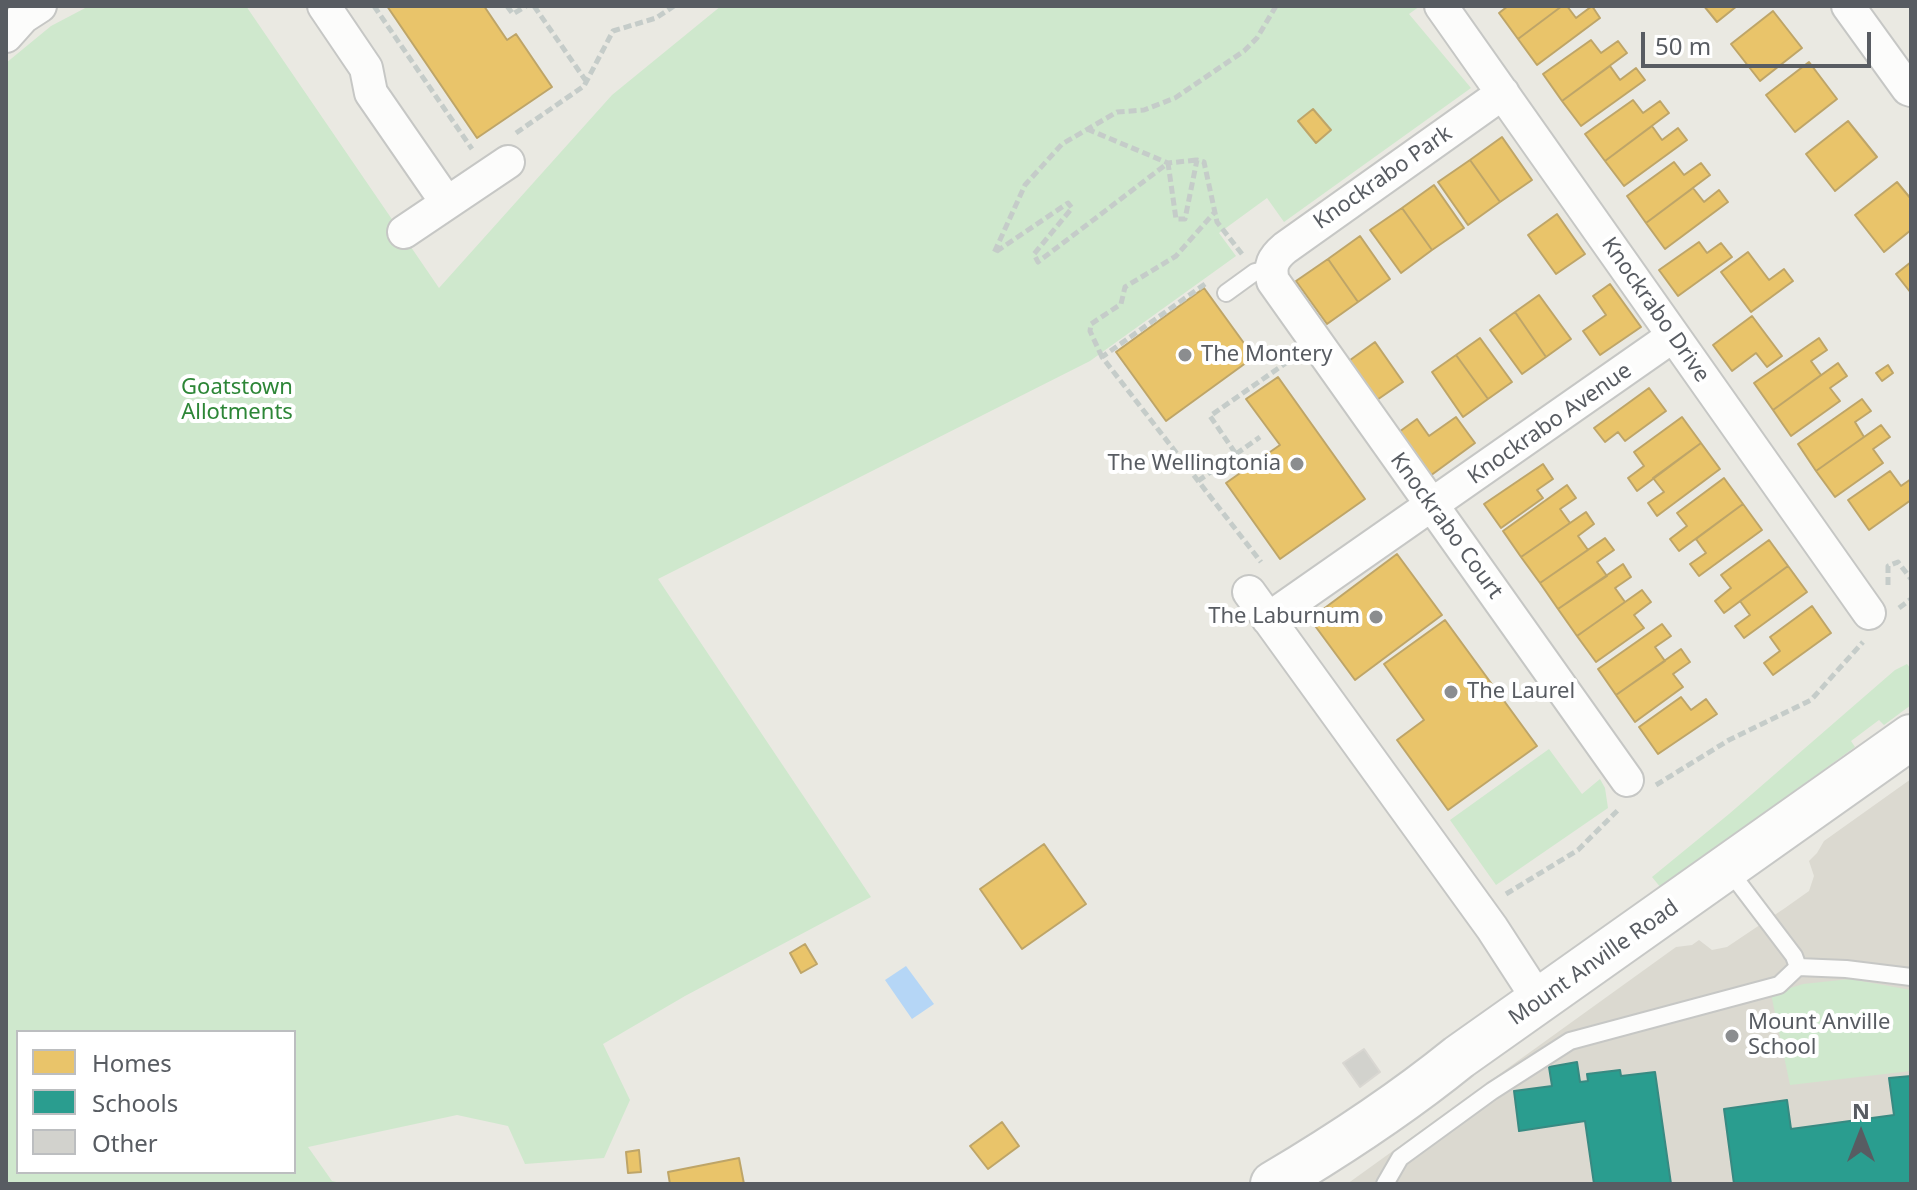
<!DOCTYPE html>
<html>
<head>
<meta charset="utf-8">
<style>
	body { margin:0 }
	#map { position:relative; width:1917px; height:1190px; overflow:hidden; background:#eae9e2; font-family:"Noto Sans",sans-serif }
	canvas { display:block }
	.frame { position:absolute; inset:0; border:8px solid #585c62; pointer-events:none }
	.legend { position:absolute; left:16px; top:1030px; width:280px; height:144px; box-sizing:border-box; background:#fff; border:2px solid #bcbec0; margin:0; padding:10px 14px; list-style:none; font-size:24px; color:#585c62 }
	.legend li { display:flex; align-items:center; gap:16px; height:40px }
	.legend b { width:40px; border:2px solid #bcbec0 }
	.north { position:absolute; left:1821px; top:1094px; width:80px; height:80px; -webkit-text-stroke:6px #fff; paint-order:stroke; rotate:0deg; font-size:22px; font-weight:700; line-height:32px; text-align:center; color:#585c62 }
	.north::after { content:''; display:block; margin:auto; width:28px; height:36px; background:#585c62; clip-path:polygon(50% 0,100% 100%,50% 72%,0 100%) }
	.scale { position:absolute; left:1641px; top:32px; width:230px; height:36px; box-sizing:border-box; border:4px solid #585c62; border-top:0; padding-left:10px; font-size:24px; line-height:28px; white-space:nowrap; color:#585c62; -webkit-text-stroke:6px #fff; paint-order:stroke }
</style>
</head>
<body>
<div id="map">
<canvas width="1917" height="1190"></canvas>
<div class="frame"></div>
<ul class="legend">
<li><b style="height:22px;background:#e9c46a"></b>Homes</li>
<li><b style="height:22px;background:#2a9d8f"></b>Schools</li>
<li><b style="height:22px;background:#d2d2cd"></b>Other</li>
</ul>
<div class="north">N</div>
<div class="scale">50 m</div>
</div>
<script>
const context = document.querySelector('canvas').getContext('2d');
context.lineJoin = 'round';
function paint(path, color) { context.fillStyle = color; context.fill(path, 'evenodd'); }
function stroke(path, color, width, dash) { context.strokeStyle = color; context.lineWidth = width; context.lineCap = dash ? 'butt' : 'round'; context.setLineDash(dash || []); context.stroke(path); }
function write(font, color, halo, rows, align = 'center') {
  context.font = font + ' "Noto Sans",sans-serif'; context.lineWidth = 8; context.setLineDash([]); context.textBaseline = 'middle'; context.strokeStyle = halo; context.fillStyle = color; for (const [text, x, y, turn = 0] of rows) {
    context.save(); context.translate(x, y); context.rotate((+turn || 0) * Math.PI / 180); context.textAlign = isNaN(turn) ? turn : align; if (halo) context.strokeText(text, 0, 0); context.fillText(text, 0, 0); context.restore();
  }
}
paint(new Path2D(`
	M1911,779V1184H1347L1676,947L1692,945L1699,940L1712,950L1727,947L1785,908L1809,891L1814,876L1809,861L1817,853L1824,841Z`), '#dbd9d0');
paint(new Path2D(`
	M89,6H246L439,288L612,95L721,6H1420L1409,14L1471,88L1284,222L1267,198L1219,233L1236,256L1090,361L658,579L871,897L685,996L603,1044L630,1100L604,1158L525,1164L508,1126L457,1115L308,1147L332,1181L345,1184H6V63L51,26ZM18,1032H294V1172H18Z
	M1907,664L1911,669V705L1884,725L1879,720L1851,741L1855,747L1661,888L1652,877L1729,814L1895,670Z
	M1549,749L1582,794L1600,779L1605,788L1608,808L1496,885L1450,820Z
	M1850,979L1911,990V1071L1790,1085L1771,994L1803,984Z`), '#cfe8cd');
paint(new Path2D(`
	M906,966L934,1004L912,1019L885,980Z`), '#b5d6f6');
const homes = new Path2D(`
	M387,6H484L507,40L516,34L552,87L477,138Z
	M1508,6H1562L1518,39L1499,13Z
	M1562,6H1567L1576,18L1592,6L1600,18L1537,65L1518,39Z
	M1704,6H1737L1717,22Z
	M1773,11L1802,48L1760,81L1731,44Z
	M1591,40L1601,53L1618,41L1627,53L1562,101L1543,74Z
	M1809,62L1837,99L1795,132L1766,95Z
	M1610,66L1620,80L1636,68L1645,80L1581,126L1562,101Z
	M1633,100L1643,113L1660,101L1669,113L1605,161L1585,134Z
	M1313,109L1331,130L1316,143L1298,121Z
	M1848,121L1877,157L1835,191L1806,154Z
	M1652,126L1662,140L1678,128L1687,140L1624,186L1605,161Z
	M1502,137L1532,180L1500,202L1470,160Z
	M1470,160L1500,202L1468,225L1438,182Z
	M1674,162L1684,175L1701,163L1710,175L1646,223L1627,196Z
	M1897,182L1911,199V230L1884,252L1855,215Z
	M1434,185L1464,228L1432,250L1402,208Z
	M1693,188L1704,202L1719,190L1728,202L1665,249L1646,223Z
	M1402,208L1432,250L1401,273L1370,230Z
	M1557,214L1585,254L1556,274L1528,235Z
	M1360,236L1390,279L1358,302L1328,259Z
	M1699,242L1707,253L1721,243L1732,257L1678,296L1659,270Z
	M1748,252L1769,280L1784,269L1793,281L1751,312L1721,272Z
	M1328,259L1358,302L1327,324L1296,281Z
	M1911,262V293L1896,274Z
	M1610,284L1641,327L1600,355L1583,331L1606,315L1593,296Z
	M1204,288L1254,357L1166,421L1116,352Z
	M1539,295L1571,339L1546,357L1515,312Z
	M1515,312L1546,357L1522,374L1490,330Z
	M1752,316L1782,356L1767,367L1756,353L1732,371L1713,345Z
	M1480,338L1512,382L1488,399L1456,355Z
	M1819,338L1827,350L1811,361L1821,375L1773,410L1754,383Z
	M1375,342L1403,382L1374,402L1346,363Z
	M1456,355L1488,399L1463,417L1432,372Z
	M1838,363L1847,376L1830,388L1840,401L1791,436L1773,410Z
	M1888,365L1893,373L1882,381L1876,373Z
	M1278,377L1365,499L1280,559L1226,483L1280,445L1246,399Z
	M1649,388L1666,411L1625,441L1618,432L1605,442L1594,428Z
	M1862,399L1871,411L1855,422L1864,437L1816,471L1798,444Z
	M1456,417L1475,443L1430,476L1399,432L1417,419L1429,436Z
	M1682,417L1701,443L1637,491L1628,478L1644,466L1634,452Z
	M1881,425L1890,437L1873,449L1883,463L1835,497L1816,471Z
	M1701,443L1720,469L1657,516L1648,503L1664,492L1653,478Z
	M1543,464L1553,479L1537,490L1543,498L1501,528L1484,504Z
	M1890,471L1901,486L1911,479V500L1869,530L1848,500Z
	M1724,478L1743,504L1679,551L1670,539L1687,526L1677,513Z
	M1567,485L1576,498L1560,509L1570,523L1521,557L1503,531Z
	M1743,504L1762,530L1699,576L1690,564L1706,553L1696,539Z
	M1586,512L1594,524L1578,536L1588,550L1540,583L1521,557Z
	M1605,538L1614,550L1597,562L1607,576L1558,609L1540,583Z
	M1769,540L1788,566L1724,613L1715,601L1731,588L1721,575Z
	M1397,554L1442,615L1355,680L1310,619Z
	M1623,564L1631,577L1615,588L1625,602L1577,636L1558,609Z
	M1788,566L1807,592L1744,638L1735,626L1750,615L1740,601Z
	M1642,590L1651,602L1634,615L1644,628L1596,662L1577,636Z
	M1812,606L1831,633L1773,675L1764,663L1780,651L1770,637Z
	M1445,620L1537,746L1448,810L1397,740L1424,720L1384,664Z
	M1662,624L1671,636L1655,647L1665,661L1616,695L1598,669Z
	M1681,649L1690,662L1673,674L1683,687L1635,722L1616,695Z
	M1681,697L1691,710L1706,699L1717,714L1658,754L1639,727Z
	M1044,844L1086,904L1022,949L980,889Z
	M805,944L817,964L801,973L790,953Z
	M1002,1122L1019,1146L988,1169L970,1146Z
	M639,1150L641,1172L628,1173L626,1152Z
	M739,1158L744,1184H670L668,1172Z`);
paint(homes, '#e9c46a');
stroke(homes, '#bea568', 2);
const schools = new Path2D(`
	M1577,1062L1580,1082L1588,1081L1587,1074L1620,1070L1621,1076L1655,1072L1671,1184H1594L1585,1121L1519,1131L1514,1091L1552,1086L1549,1067Z
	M1911,1076V1184H1734L1724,1109L1787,1100L1791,1129L1894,1115L1889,1078Z`);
paint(schools, '#2a9d8f');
stroke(schools, '#388a82', 2);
const building = new Path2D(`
	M1364,1049L1380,1072L1360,1087L1343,1063Z`);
paint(building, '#d2d2cd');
stroke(building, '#d9d7d2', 2);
const service = new Path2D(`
	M1226,293L1255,272L1270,269
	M1728,869L1794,956L1798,967L1846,969L1911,977
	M1385,1184L1400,1158L1492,1091L1570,1041L1779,985L1798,967`);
const minor = new Path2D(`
	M324,6L366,68L371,93L447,203
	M1441,6L1869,613
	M1848,6L1908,89L1911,90
	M6,36L23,17L40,6
	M1503,93L1285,248C1273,258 1269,266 1273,281L1627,780
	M404,232L508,162
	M1249,592L1492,928L1540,1002
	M1268,619L1673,336`);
const secondary = new Path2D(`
	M1273,1184C1337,1146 1401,1104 1459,1057L1911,737`);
stroke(service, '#c6c7c5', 20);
stroke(minor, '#c6c7c5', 36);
stroke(secondary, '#c7c8c6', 48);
stroke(new Path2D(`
	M374,6L472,149
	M507,6L513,14L526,6
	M534,6L586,81
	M1087,129L1168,163L1197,160
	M516,133L584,86L613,31L656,18L674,6
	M1242,254L1217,222L1204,162L1197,160L1185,219H1176L1168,163L1038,262L1034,254L1072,208L1068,203L994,253L1025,185L1062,144L1117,112L1144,110L1175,98L1244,51L1257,38L1276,6
	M1205,284L1102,357L1261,562
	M1102,357L1090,331L1091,324L1121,304L1125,287L1176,256L1214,213
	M1236,454L1260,437
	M1198,481L1236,454L1210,416L1293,358
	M1888,585V566L1898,562L1911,579
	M1899,608L1911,599
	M1656,785L1729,740L1811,700L1863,642
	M1506,894L1578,850L1619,809`), '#c5ccc9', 5, [8, 4]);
stroke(service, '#fcfcfb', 16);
stroke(minor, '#fcfcfb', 32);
stroke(secondary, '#fcfcfb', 44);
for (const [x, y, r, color] of [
	[1185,355,8,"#8b8d8f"],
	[1297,464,8,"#8b8d8f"],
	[1376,617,8,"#8b8d8f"],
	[1451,692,8,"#8b8d8f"],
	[1732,1036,8,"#8b8d8f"]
]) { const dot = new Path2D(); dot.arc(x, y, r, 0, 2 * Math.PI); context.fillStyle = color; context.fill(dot); stroke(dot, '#fff', 3); }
write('22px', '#585c62', '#fff', [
	["Knockrabo Park",1383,178,-35],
	["Knockrabo Drive",1655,310,55],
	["Knockrabo Avenue",1550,424,-35],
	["Knockrabo Court",1446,526,54],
	["Mount Anville Road",1594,963,-35]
]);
write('22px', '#585c62', '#fff', [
	["The Montery",1201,355],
	["The Wellingtonia",1281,464,"right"],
	["The Laburnum",1360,617,"right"],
	["The Laurel",1467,692],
	["Mount Anville",1748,1023],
	["School",1748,1048]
], 'left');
write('22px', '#2d8637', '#fff', [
	["Goatstown",237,388],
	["Allotments",237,413]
]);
</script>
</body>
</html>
